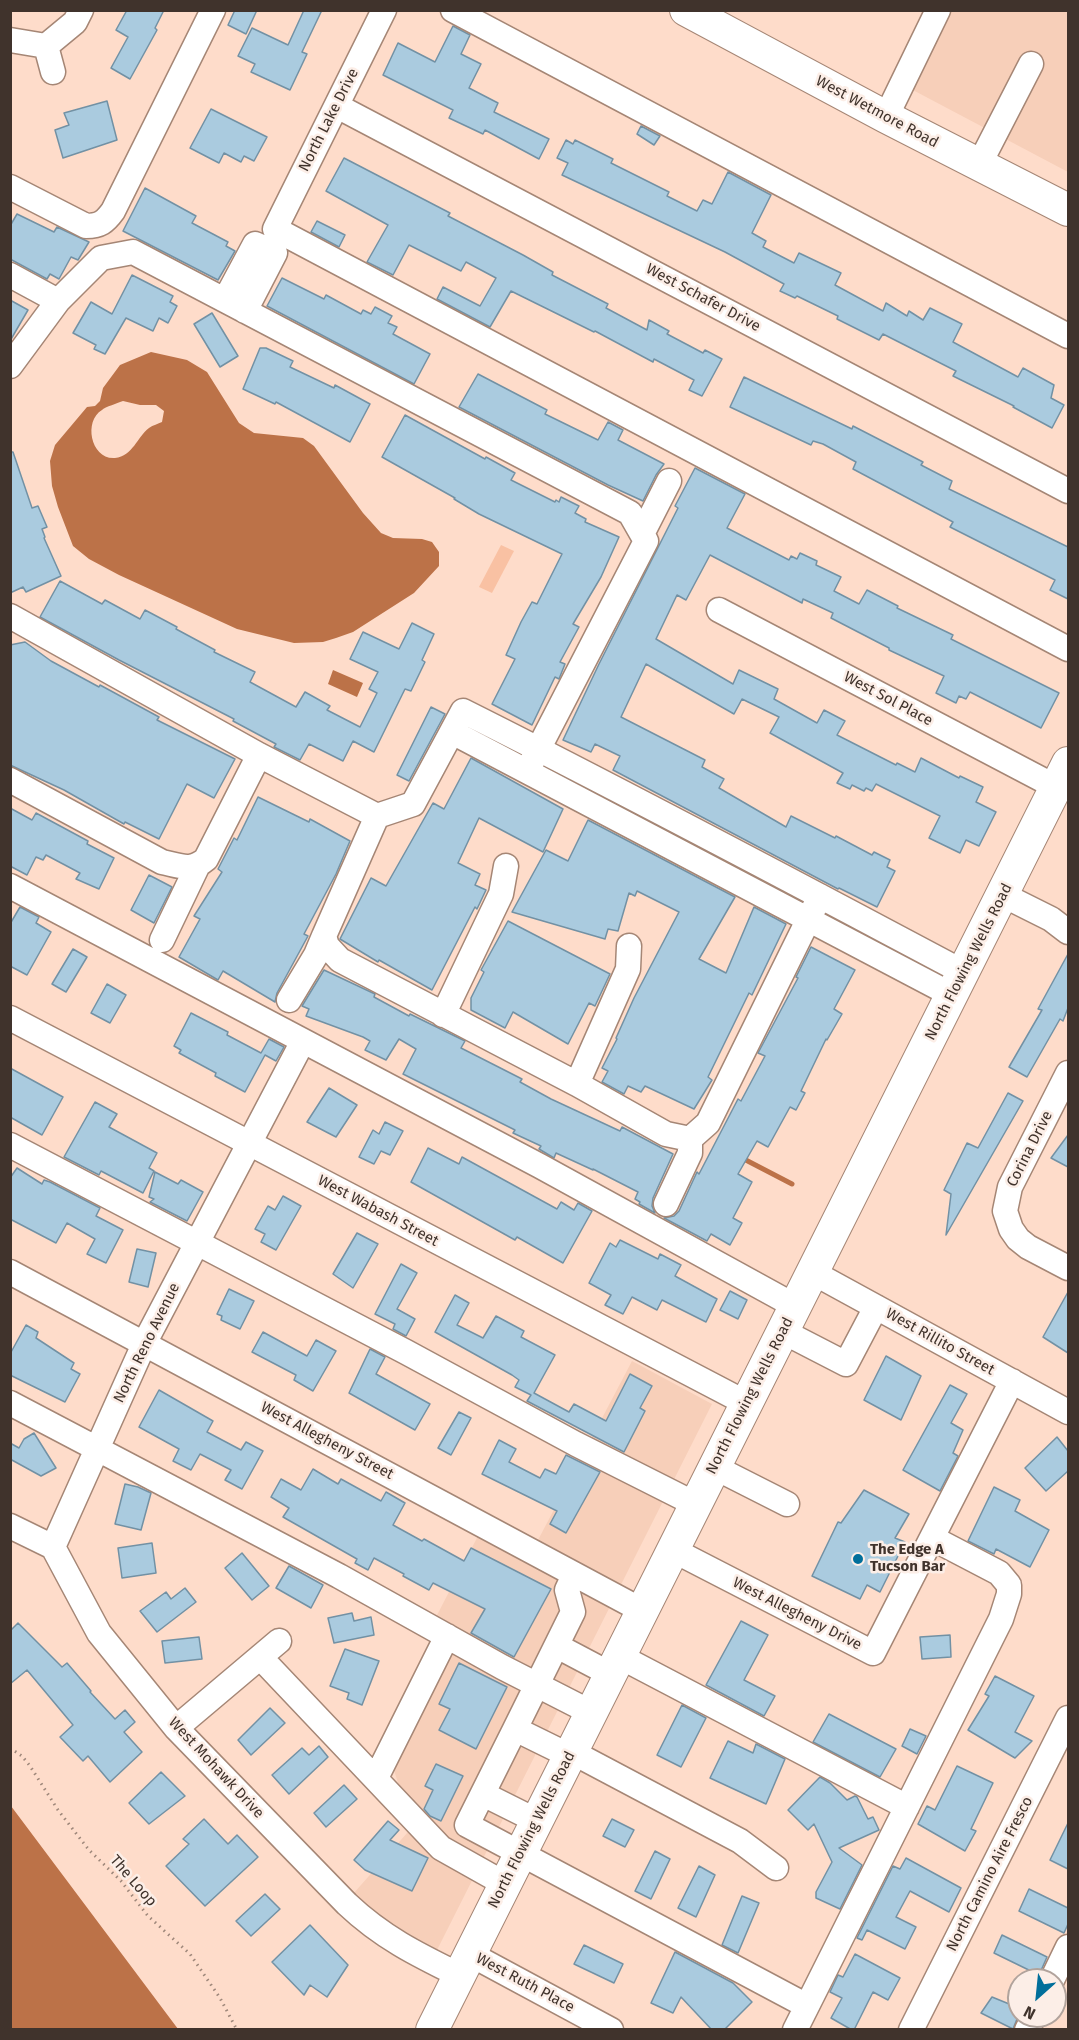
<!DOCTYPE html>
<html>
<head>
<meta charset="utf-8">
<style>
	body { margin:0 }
	#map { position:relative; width:1079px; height:2040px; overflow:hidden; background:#fedcca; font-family:"Fira Sans",sans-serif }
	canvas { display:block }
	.frame { position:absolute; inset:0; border:12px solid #40332c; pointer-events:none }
	.north { position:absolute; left:1007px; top:1968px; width:60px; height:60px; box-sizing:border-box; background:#fceee7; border:2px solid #b1a39c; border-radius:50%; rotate:207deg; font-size:16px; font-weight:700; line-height:24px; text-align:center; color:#40332c }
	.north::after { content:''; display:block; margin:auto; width:21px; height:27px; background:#016f9b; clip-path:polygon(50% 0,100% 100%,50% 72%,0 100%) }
</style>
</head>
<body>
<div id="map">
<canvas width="1079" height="2040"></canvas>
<div class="frame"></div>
<div class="north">N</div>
</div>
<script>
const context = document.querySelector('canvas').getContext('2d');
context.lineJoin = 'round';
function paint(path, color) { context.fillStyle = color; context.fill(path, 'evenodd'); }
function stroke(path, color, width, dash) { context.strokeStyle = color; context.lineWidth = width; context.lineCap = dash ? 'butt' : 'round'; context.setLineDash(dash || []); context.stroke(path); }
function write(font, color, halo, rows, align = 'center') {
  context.font = font + ' "Fira Sans",sans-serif'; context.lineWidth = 5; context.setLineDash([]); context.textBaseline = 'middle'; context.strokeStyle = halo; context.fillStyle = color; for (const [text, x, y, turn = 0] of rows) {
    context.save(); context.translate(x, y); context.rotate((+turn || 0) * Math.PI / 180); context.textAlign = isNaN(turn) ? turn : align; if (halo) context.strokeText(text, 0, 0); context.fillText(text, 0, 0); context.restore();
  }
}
paint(new Path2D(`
	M925,11H1068V172L892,79Z
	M632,1361L712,1404L437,1950L384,1921L353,1894L423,1815L399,1786L393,1767L459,1632L435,1619L479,1534L527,1561Z`), '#f7cfb9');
paint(new Path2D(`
	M501,545L514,551L492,593L479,587Z`), '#f9c1a3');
paint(new Path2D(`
	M151,352L187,360L207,372L239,423L254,433L303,438L314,446L363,513L381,533L393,538L422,539L432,542L439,552V566L414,593L353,632L336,638L323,642L294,643L237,629L119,575L89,559L73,546L58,507L52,486L50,461L55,445L87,407L95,406L100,401L103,388L120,365ZM123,401L140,405H156L164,411L162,422C158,424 153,425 149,428C137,437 133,456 115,458C91,460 83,421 102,410C105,407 118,403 123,401Z
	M333,670L363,683L357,697L328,684Z
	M11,1806L178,2029H11Z`), '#bc7248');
stroke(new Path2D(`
	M740,1157L792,1184`), '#bc7248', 5);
const building = new Path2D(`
	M127,10H164L155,28L157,30L130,79L111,68L128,37L116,30Z
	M235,10H257L246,34L228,25Z
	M304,10H322L302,52L307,54L290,90L251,72L255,64L238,56L252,28L288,45Z
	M453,26L470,35L461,54L481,64L469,88L498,103L494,112L549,139L539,159L485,130L483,134L449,118L453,110L383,75L398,43L435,62Z
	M107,101L117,140L63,158L55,130L69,125L64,113Z
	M211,109L267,137L254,161L244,156L241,162L224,153L219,163L190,148Z
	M641,126L660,136L654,145L637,134Z
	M566,140L573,144L575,140L613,159L611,163L669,192L667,196L697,211L703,200L712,204L728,172L771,195L752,233L766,241L763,247L794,263L799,253L841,273L835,285L883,311L886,303L907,316L909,311L923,320L930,308L962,324L953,342L1018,377L1023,368L1054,385L1051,398L1064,405L1052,428L1013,407L1014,406L953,376L956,371L883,334L879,340L837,319L838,316L797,296L795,298L780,291L784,284L725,252L562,175L568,163L557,158Z
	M344,158L450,213L448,216L523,255L553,272L552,275L608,304L606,308L647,330L649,320L669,331L667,334L703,353L705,350L722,359L702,396L689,390L694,380L654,359L653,362L595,331L594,332L511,291L490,327L437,299L443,287L480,306L496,278L466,262L461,271L409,245L393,275L367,262L388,225L326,191Z
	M145,188L196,216L192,223L228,242L226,246L235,251L218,280L123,231Z
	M17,214L54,232L57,227L89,242L78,260L71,257L59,279L50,274L47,279L10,259V226Z
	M317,221L345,235L339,247L311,232Z
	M132,275L173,296L170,302L177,306L168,323L159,318L153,331L126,318L105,354L94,349L96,345L73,333L91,302L112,314Z
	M282,278L324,299L326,295L361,314L363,310L371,314L375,307L392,316L388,323L397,327L393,334L430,354L414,384L267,306Z
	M10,300L28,310L10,341Z
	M212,313L238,356L220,367L194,324Z
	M260,348H266L293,361L290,367L334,388L335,385L370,404L350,442L276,402L275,404L243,389Z
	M478,374L547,410L545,414L598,440L608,422L623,430L618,440L664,464L656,475L643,501L608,485L459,407Z
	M744,377L852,429L853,426L923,462L921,465L952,481L949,489L1068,547V599L1050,590L1055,580L950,527L953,522L853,469L856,462L823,444L813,441L811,445L730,407Z
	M405,415L485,459L486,457L515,473L511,480L555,502L556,500L559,502L561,497L579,506L575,513L586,519L585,522L619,537L601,577L573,624L579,627L560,662L565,664L559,679L555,677L532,725L492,704L515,659L506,655L521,622L532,602L537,604L562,554L479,514L454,499L455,498L382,457Z
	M10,452H13L32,508L38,506L47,527L42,529L45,537L44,538L61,576L26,592L23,587L10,593Z
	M695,468L745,494L727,528L789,560L791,556L797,559L800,553L817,561L816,565L841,577L834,591L859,604L867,590L898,606L897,608L953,635L951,639L1059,693L1041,728L970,692L966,699L959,696L956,703L936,693L944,676L889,650V648L831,618L833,613L803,599L802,603L710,555L686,600L677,595L656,639L733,684L739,670L778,689L774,699L817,723L824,710L845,721L837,735L896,765L897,763L915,772L921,758L959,778L960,776L983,787L976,802L996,812L979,846L966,840L960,853L929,838L940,816L876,784L872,791L866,788L864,791L852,785L850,789L837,783L843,773L770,733L779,717L742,699L734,714L646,664L621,717L705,760L702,767L724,779L719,788L786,827L791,816L835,838L836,836L872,855L874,852L890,860L887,867L895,871L877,907L839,888L838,889L613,770L620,756L595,744L591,752L563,740L599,664L678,508L675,506Z
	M60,581L102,604L105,600L140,619L145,610L177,627L176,629L215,650L214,652L255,672L250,682L296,707L305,692L330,706L327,710L360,727L377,693L369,689L378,672L350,659L363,632L399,649L412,623L434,634L422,660L425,662L411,691L405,689L374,752L353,741L343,761L309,744L300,760L274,747L276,744L233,721L234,719L119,660L40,617Z
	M25,642L51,661L99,687L100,685L159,717L157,720L235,759L214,798L187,784L159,839L125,822L124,824L64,790L10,765V645Z
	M431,707L445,714L409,781L397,775Z
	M471,758L563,809L543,852L479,818L458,863L480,874L475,885L486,890L477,909L475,907L432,990L379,960L378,962L340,939L371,878L386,886L433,803L444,809Z
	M258,797L309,822L310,819L350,841L336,874L304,934L308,936L277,993L275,1002L223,971L218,980L179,957L200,919L194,916L222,872L218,869L234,838L237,840Z
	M10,808L32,820L36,813L88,841L87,844L114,858L99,889L76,879L80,873L46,855L43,860L36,857L27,875L10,866Z
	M588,820L735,897L699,959L726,973L754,907L786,924L752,995L749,993L708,1077L712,1080L694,1109L645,1086L641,1092L628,1086L624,1094L602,1082L608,1071L602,1068L617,1039L616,1038L634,998L679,912L637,891L635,896L629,893L618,931L608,929L605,939L512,912L546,850L568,861Z
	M149,875L172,887L154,923L131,910Z
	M20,907L39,917L36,923L51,932L27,975L10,966V924Z
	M508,921L610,974L595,1006L589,1003L568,1044L513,1012L505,1028L471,1010V998L484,972L481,970Z
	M811,947L855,970L834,1009L842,1014L827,1040L826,1039L801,1091L805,1093L796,1110L790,1107L768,1147L757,1141L738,1174L752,1182L733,1218L742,1223L730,1245L711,1234L707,1241L664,1218L674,1216L679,1211L697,1172L699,1174L738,1099L741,1101L765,1056L758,1053L798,978L796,977Z
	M73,949L87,957L66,992L52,984Z
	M1068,954V1008L1063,1021L1060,1019L1027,1077L1009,1067L1042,1010L1038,1009Z
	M324,970L375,994L374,997L409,1016L410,1014L465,1041L461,1048L522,1079L520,1082L551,1099L620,1131L622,1127L673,1154L653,1198L652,1206L655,1213L639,1204L640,1202L635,1199L638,1192L593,1169V1170L556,1153L554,1158L539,1149L541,1146L513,1133L515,1130L403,1074L416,1049L399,1039L386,1060L365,1050L370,1041L363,1037L306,1016L309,1009L302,1006Z
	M107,984L126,995L110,1023L91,1013Z
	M191,1013L228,1032L227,1035L261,1053L269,1039L284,1047L276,1061L265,1055L245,1092L215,1076L216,1073L179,1053L181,1050L174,1046Z
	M10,1068L63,1097L42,1135L10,1117Z
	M329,1088L357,1105L336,1137L307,1122Z
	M1008,1093L1023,1101L946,1235L951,1194L944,1190L967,1143L978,1148Z
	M95,1102L117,1114L109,1127L157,1153L149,1168L154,1171L143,1193L101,1171L99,1175L64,1157Z
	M385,1122L403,1131L390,1155L381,1151L374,1164L359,1157L373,1130L379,1134Z
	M1068,1135V1167L1051,1158Z
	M428,1148L459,1164L462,1157L557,1209L561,1202L574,1210L578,1203L592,1211L563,1263L517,1237L515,1240L411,1182Z
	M17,1168L42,1184L44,1180L50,1182L100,1208L96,1216L123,1230L106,1263L87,1254L95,1239L67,1223L56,1243L10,1219V1178Z
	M155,1172L178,1184L181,1180L203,1192L187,1221L150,1202L154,1199L149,1197Z
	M283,1196L301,1206L276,1250L261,1242L265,1234L255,1229L268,1206L275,1210Z
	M357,1233L378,1244L353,1288L333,1274Z
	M620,1240L658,1259L660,1254L681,1265L675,1276L717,1299L706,1322L662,1300L657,1310L632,1297L623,1314L605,1305L611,1295L589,1283L610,1243L616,1247Z
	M137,1249L156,1253L148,1287L129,1282Z
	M401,1264L417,1273L397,1309L415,1319L406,1336L393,1329L395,1324L375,1314Z
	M229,1289L254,1301L240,1329L221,1320L222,1316L217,1314Z
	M730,1291L747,1300L738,1319L720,1310Z
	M1068,1292V1353L1043,1337Z
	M455,1295L469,1303L457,1325L483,1338L496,1316L524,1331L521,1337L555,1355L534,1393L569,1412L574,1404L606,1421L630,1374L652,1386L640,1408L645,1411L624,1452L527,1401L531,1395L515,1387L519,1380L512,1375L435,1332Z
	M26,1325L38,1332L36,1338L74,1363L71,1369L80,1374L65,1402L10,1375V1354Z
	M263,1332L307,1356L316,1340L336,1351L313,1391L294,1380L296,1375L252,1352Z
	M370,1349L385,1357L376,1374L430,1404L415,1430L349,1393Z
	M886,1356L921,1376L901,1420L864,1400Z
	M950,1385L967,1394L951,1423L963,1430L953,1453L958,1456L940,1491L903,1470Z
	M159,1390L213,1421L207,1432L241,1450L246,1442L263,1451L242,1489L225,1480L231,1470L200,1454L191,1470L173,1461L179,1449L139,1427Z
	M459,1412L471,1418L451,1455L438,1448Z
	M34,1433L56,1468L41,1476L10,1459V1443L19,1448L24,1439Z
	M1057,1437L1068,1451V1471L1046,1491L1025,1468Z
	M499,1440L516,1449L509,1462L540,1478L545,1469L556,1474L566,1455L600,1472L566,1533L550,1524L557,1511L482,1474Z
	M313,1469L338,1484L341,1479L381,1501L386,1492L405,1503L393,1525L422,1541L424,1539L464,1561L471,1548L551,1589L514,1657L471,1633L485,1609L433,1583L429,1590L403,1576L404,1574L374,1558L368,1570L355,1563L357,1559L283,1517L289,1508L271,1497L281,1479L301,1490Z
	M125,1484L138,1487L151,1493L141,1530L115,1524Z
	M994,1487L1020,1500L1015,1511L1049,1530L1030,1567L996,1549L994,1554L968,1541Z
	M864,1490L909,1514L895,1538L905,1542L880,1592L867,1585L860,1599L812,1576L838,1522L841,1523Z
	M152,1543L156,1573L122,1578L118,1548Z
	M242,1553L269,1586L252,1600L225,1568Z
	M289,1566L323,1585L311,1608L276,1588Z
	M185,1588L196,1602L157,1632L140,1611L166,1592L171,1599Z
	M352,1613L354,1621L371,1617L374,1635L334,1643L328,1618Z
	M741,1621L768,1635L744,1680L775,1696L764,1716L706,1685Z
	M18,1623L62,1667L67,1663L91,1691L90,1692L115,1719L125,1710L135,1722L124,1732L142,1752L110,1782L88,1756L83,1761L60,1737L73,1725L27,1670L10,1684V1631Z
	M950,1635L951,1657L922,1659L920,1637Z
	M199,1637L202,1659L165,1663L162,1641Z
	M345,1649L379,1661L362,1705L347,1699L349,1693L330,1686Z
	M459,1663L507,1687L476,1749L439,1730L450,1709L439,1704Z
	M995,1676L1034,1696L1015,1732L1032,1741L1015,1758L968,1730L989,1696L985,1694Z
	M682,1705L706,1718L681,1767L657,1755Z
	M270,1708L285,1723L251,1755L238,1740Z
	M829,1714L896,1749L880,1777L813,1742Z
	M910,1729L926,1736L917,1754L902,1746Z
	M728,1741L753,1753L756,1744L785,1759L766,1804L710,1778Z
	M319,1746L328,1757L289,1794L272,1775L302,1748L309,1755Z
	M436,1764L463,1776L441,1821L430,1816L424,1809L433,1790L425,1786Z
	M957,1766L993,1783L971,1829L976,1831L965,1851L918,1824L927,1806L935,1810Z
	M161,1772L185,1796L149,1824L129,1803Z
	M820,1777L830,1783L847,1800L855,1796L857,1797L868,1819L873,1817L879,1830L839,1848L862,1865L840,1909L816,1898V1892L832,1862L814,1824L808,1830L788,1810Z
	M344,1785L357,1799L326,1827L314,1813Z
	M204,1819L228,1844L237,1835L258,1857L205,1906L166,1866L189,1844L183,1839Z
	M612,1819L634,1830L625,1847L603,1836Z
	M388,1821L399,1830L390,1840L428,1858L412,1891L365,1870L354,1860Z
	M1068,1823V1869L1050,1860Z
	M655,1851L670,1859L651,1899L635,1891Z
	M906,1858L961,1888L949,1912L910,1891L896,1917L916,1927L905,1949L867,1930L862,1940L857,1938L893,1866L900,1869Z
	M699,1866L715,1875L696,1917L678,1908Z
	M1029,1889L1068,1908V1924L1064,1933L1019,1911Z
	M265,1894L280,1909L251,1936L236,1921Z
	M742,1896L759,1903L738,1953L722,1945Z
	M310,1925L348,1965L327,1997L310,1985L304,1995L272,1962Z
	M1002,1935L1047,1957L1039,1975L994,1953Z
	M584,1945L623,1964L614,1983L574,1964Z
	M675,1952L733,1983L752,2002L724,2030H712L681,1997L673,2013L651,2003Z
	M855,1954L900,1978L888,2000L873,1992L854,2030H852L831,2018L842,1998L830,1992L838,1975L843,1977Z
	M992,1997L1019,2008V2014L1013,2029L981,2013Z`);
paint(building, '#aacbdf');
stroke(building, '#7291a4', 1.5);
const minor = new Path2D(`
	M384,10L275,229L1068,649
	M453,10L1068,336
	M10,40L46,46L75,22L81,10
	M46,46L53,72
	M337,106L1068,491
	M886,117L938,10
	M979,165L1031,64
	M10,187L86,226C100,226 105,222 113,211L213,10
	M10,275L58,301
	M225,300L255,244L275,253L245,311
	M10,366L58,301L101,258L133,252L630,513L646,541L527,771
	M642,534L669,481
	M719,610L1056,787
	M10,616L259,755L377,816
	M452,732L952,995
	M10,780L162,862C181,866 191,872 206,859L259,755
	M10,886L540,1166L795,1306
	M1003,895L1051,919L1068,932
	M820,896L708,1123L690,1139L666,1134L577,1084L340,960L327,946L324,936L377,816L413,804L463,711C631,795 797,884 963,972
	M162,940L197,867
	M289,1000L316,955L324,936
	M443,1015L501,894L506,866
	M10,1018L746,1403
	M1068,1073L1010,1187L1005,1211L1011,1229L1018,1239L1028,1247L1068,1268
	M577,1084L628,969L629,946
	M10,1145L406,1352L576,1444L695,1504
	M666,1204L690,1153V1139
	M10,1272L643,1611
	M812,1272L1068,1412
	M782,1331L846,1364L876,1307
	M10,1403L339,1576L502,1667L590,1712
	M714,1467L787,1504
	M10,1526L53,1547L99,1633L176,1728L347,1904C382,1937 416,1954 459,1975
	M53,1547L145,1342L303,1041
	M673,1550L873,1653L1012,1381
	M557,1646L610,1674
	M619,1656L907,1807
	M260,1657L441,1848L505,1884
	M176,1728L279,1641
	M515,1729L573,1612L567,1590L574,1575
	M572,1752L740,1841L776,1868
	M570,1756L515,1729L467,1825L807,2006
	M376,1778L447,1636
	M483,1794L537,1821
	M470,1954L611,2030
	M1052,1980L1068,1947
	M795,2030L1001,1619L1009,1594V1585L999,1573L932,1538
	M911,2030L1068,1718
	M1027,2030L1034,2016`);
const major = new Path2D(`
	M686,10L886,117L1068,210
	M432,2030L1068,763`);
stroke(minor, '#a58675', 27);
stroke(major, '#a58675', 34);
stroke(new Path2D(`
	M10,1748L22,1756L30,1766L58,1810L89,1850L121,1881L148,1916L190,1954L220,1998L237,2030`), '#9e877a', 3, [1.5, 4.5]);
stroke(minor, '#fff', 24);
stroke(major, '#fff', 32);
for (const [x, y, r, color] of [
	[858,1559,6,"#016f9b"]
]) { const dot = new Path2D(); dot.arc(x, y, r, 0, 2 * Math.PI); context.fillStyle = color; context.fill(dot); stroke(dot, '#fceee7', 2); }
write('15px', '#40332c', '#fceee7', [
	["West Wetmore Road",877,112,28],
	["North Lake Drive",329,120,-63],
	["West Schafer Drive",703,298,28],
	["West Sol Place",888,699,28],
	["North Flowing Wells Road",969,962,-63],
	["Corina Drive",1030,1149,-63],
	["West Wabash Street",378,1211,28],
	["West Rillito Street",940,1342,29],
	["North Reno Avenue",147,1343,-64],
	["North Flowing Wells Road",750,1396,-63],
	["West Allegheny Street",327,1441,28],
	["West Allegheny Drive",797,1614,27],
	["West Mohawk Drive",216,1768,47],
	["North Flowing Wells Road",532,1830,-63],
	["North Camino Aire Fresco",990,1874,-63],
	["The Loop",133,1881,49],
	["West Ruth Place",525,1983,28]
]);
write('bold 15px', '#40332c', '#fceee7', [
	["The Edge A",870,1550],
	["Tucson Bar",870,1567]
], 'left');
</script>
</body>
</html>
